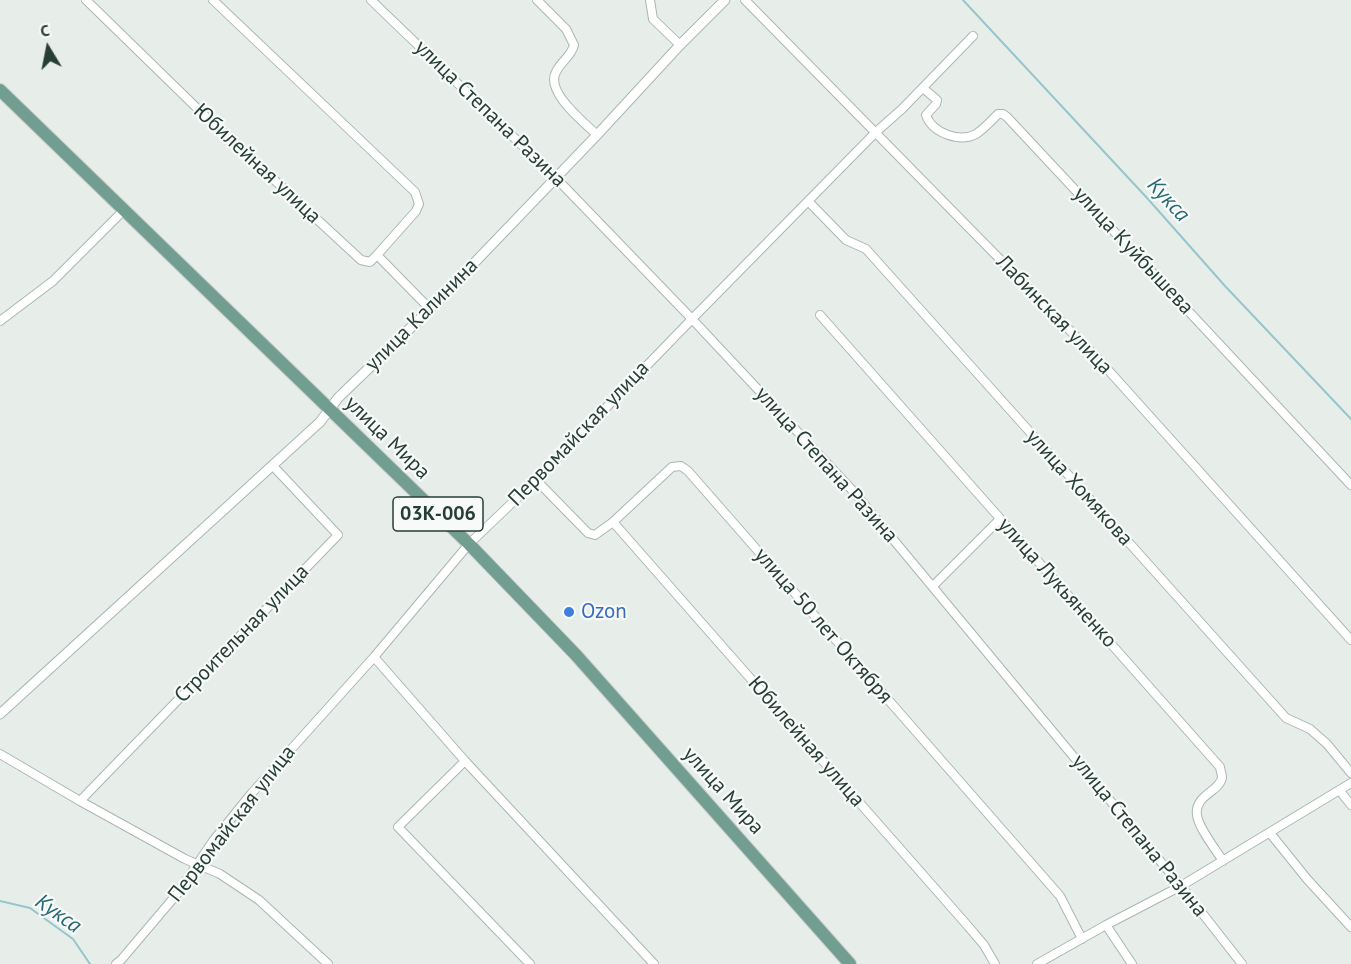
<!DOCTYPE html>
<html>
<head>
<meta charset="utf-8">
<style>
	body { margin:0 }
	#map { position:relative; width:1351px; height:964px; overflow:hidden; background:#e7eeea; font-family:"PT Sans",sans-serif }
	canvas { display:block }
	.north { position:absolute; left:18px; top:18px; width:60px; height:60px; -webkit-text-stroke:4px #f7faf9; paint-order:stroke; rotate:350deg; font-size:16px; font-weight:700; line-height:24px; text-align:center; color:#273e37 }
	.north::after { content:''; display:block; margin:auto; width:21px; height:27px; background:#273e37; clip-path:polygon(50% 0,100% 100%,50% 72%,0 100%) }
</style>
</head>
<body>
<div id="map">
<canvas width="1351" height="964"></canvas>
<div class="north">С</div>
</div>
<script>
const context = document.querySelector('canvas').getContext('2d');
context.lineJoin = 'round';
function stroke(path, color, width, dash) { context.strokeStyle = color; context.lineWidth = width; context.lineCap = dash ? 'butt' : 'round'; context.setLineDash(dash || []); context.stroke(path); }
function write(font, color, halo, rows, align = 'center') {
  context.font = font + ' "PT Sans",sans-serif'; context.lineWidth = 4.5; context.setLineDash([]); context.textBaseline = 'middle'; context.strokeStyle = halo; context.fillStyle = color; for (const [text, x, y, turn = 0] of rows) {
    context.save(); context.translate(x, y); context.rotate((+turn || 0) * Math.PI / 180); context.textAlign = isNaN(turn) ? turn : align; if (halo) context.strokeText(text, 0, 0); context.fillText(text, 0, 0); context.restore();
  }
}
stroke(new Path2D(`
	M963,0L1148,199L1225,286L1351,419
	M0,901L30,908L48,921L73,939L90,964`), '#96c5cb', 2);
const minor = new Path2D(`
	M86,0L203,114L361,260L370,262L377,255L430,309
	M213,0L415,192L419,204L416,211L377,255
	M371,0L556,178L692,319L853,491L1181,886L1242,964
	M537,0L566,29L574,45C571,57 561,61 556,72C545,92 584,122 597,135
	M650,0L653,19L680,45
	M745,0L1101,362L1351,640
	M923,88L937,100L936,104L926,115C932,133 960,143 976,134C984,129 991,121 998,114H1003L1007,117L1351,485
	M808,201L846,240L866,249L1286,718L1310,729L1327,744L1351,773
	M820,315L1220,767C1220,769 1222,775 1222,777C1221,791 1194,795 1197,815C1198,827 1216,850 1223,861
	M0,321L53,281L124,210
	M536,480L588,533L595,535L613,522L672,467L681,466L688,471L1060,896L1082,939
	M613,522L967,925L984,945L995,964
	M933,586L1000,519
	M374,657L465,761L654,964
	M0,754L80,801L185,859L220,874L259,900L328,964
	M465,761L398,827L530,964
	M1340,791L1351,805
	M80,801L338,535L273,466
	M1270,833L1307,879L1351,927
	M1106,925L1132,964
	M116,964L121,960L177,894L213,841L251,794L374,657L469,544L536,480L692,319L876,132L902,109L973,36
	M1037,964L1106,925L1181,886L1351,783`);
const tertiary = new Path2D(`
	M0,714L320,422L338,398L430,309L597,135L680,45L725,0`);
const primary = new Path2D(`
	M0,90L469,544L576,655L850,964`);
stroke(minor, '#aab6b1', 10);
stroke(tertiary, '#aab6b1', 11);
stroke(primary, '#c3c9c7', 14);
stroke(minor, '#fff', 8);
stroke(tertiary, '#fff', 9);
stroke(primary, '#719e91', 12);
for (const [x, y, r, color] of [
	[569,612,6,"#3f7fe0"]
]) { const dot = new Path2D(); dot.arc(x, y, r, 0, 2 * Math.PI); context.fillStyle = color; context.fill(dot); stroke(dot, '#f7faf9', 2); }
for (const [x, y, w] of [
	[438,514,90]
]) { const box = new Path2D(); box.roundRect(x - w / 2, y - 17, w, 34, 4.5); context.fillStyle = '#f7faf9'; context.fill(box); stroke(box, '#273e37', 1.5); }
write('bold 20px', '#273e37', null, [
	["03К-006",438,514]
]);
write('21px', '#273e37', '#f7faf9', [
	["улица Степана Разина",490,114,44],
	["Юбилейная улица",257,164,43],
	["улица Куйбышева",1133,251,47],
	["улица Калинина",422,315,-45],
	["Лабинская улица",1054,315,46],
	["Первомайская улица",579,434,-46],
	["улица Мира",387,438,44],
	["улица Степана Разина",826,465,48],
	["улица Хомякова",1079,488,48],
	["улица Лукьяненко",1057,583,48],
	["улица 50 лет Октября",823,626,49],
	["Строительная улица",242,634,-46],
	["Юбилейная улица",806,742,49],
	["улица Мира",723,791,48],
	["Первомайская улица",232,824,-52],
	["улица Степана Разина",1139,836,51]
]);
write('21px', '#366cbe', '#f7faf9', [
	["Ozon",581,612]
], 'left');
write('italic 22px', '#286973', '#f7faf9', [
	["Кукса",1168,200,47],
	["Кукса",58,914,35]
]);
</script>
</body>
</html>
